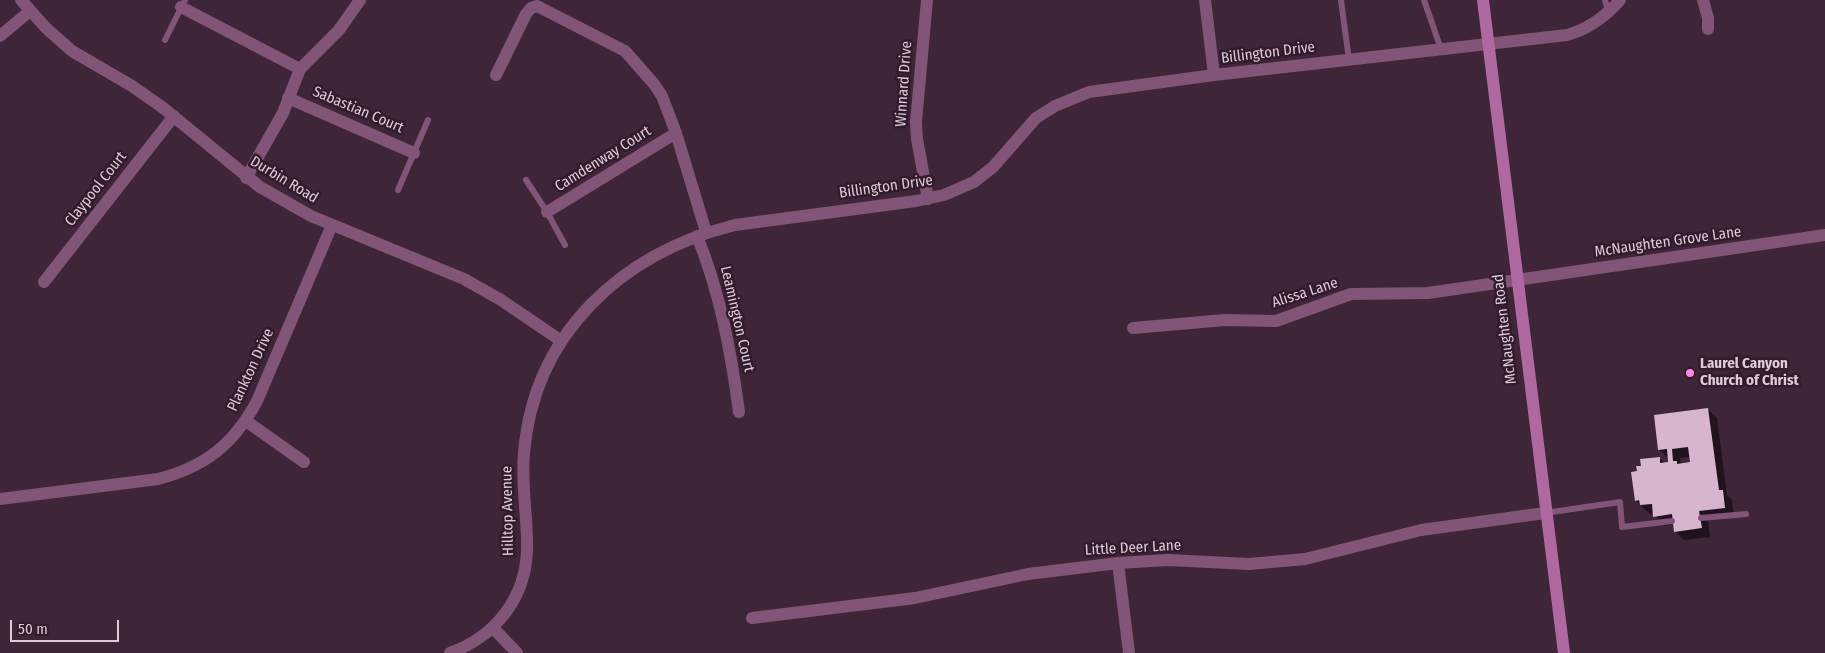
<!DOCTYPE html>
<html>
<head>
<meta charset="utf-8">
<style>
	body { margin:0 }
	#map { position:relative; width:1825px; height:653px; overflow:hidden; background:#3e2538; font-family:"Fira Sans Condensed",sans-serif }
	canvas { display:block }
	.scale { position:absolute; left:10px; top:620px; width:109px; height:22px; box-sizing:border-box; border:2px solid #ddccd8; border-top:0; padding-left:6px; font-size:15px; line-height:18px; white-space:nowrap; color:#ddccd8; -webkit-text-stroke:4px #331b2e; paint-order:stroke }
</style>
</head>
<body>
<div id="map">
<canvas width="1825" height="653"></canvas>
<div class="scale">50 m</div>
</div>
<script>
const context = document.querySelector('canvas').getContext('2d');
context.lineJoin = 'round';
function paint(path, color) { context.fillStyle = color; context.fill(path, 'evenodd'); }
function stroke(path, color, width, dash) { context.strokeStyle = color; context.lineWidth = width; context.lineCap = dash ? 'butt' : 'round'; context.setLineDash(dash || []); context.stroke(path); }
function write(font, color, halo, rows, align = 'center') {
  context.font = font + ' "Fira Sans Condensed",sans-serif'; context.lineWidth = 5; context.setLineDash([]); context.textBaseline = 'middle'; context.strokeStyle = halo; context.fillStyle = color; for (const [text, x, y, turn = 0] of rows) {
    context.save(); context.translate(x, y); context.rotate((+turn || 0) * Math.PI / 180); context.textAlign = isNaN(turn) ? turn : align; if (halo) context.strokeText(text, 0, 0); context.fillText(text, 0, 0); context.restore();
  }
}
paint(new Path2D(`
	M1707,409L1717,418L1727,495L1732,500L1734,516L1708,520L1710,537L1684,540L1675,531L1674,524L1664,526L1654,514H1650L1636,501L1638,472L1642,467L1659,458L1665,464L1670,463L1669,459L1660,450ZM1690,457L1691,463L1681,465L1680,458Z`), '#0007');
paint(new Path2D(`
	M1708,408L1719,490H1723L1725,508L1699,511L1702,528L1674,532L1672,514L1653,517L1652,504L1640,505L1639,500L1635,501L1631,472L1637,471L1636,466H1641L1640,459L1660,457V463L1668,462L1667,449L1658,450L1654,415ZM1688,447L1690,462L1677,464V461H1673L1672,449Z`), '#d6b5cd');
stroke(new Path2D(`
	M1341,0L1349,60
	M1424,0L1441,49
	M1605,0L1608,12
	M165,40L185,0
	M526,180L547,212L565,245
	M398,190L428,120
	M1545,513L1620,502L1622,527L1672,521
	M1701,518L1746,514`), '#825477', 6);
stroke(new Path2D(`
	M21,0L46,28L72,51L132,86L162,107L260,187L311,216L464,279L501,300L560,340
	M927,0L916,122L917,139L928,199
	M1205,0L1214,75
	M1703,0L1708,18V29
	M181,7L300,69
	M0,36L30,11
	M496,75L526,14L531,8L537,6L625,51L654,84L662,96L676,133L706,232
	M288,98L414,153
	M246,178L283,113L300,69L339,30L360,0
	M547,212L676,133
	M697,236C720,292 731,352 739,412
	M44,282L174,116
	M1133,328L1225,320L1276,321L1351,294L1428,293L1825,235
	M246,421L304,462
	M0,499L158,479C205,467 234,444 257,401L332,225
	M1118,563L1129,653
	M752,618L915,598L1028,574L1118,563L1168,560L1249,564L1305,559L1421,530L1545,513
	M494,629L517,653
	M450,653C494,637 525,600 527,551C528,519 521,486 524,453C534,333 622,253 735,225L916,201L944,195L974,182L993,167L1036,118L1055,106L1089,92L1214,75L1567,35C1589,29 1605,17 1620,0`), '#825477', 12);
stroke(new Path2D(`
	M1483,0L1564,653`), '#af68a0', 12);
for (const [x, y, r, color] of [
	[1690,373,5,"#fc86e4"]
]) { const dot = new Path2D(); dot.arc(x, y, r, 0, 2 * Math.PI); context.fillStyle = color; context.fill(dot); stroke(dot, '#331b2e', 2); }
write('15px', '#ddccd8', '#331b2e', [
	["Billington Drive",1268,53,-7],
	["Winnard Drive",904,84,-86],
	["Sabastian Court",358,110,23],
	["Camdenway Court",603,159,-32],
	["Durbin Road",284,180,31],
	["Billington Drive",886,187,-8],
	["Claypool Court",96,189,-52],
	["McNaughten Grove Lane",1668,242,-8],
	["Alissa Lane",1305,293,-18],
	["Leamington Court",737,319,77],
	["McNaughten Road",1505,329,-97],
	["Plankton Drive",251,370,-65],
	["Hilltop Avenue",508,511,-91],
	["Little Deer Lane",1133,548,-3]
]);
write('bold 15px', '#ddccd8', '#331b2e', [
	["Laurel Canyon",1700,364],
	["Church of Christ",1700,381]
], 'left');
</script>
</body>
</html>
